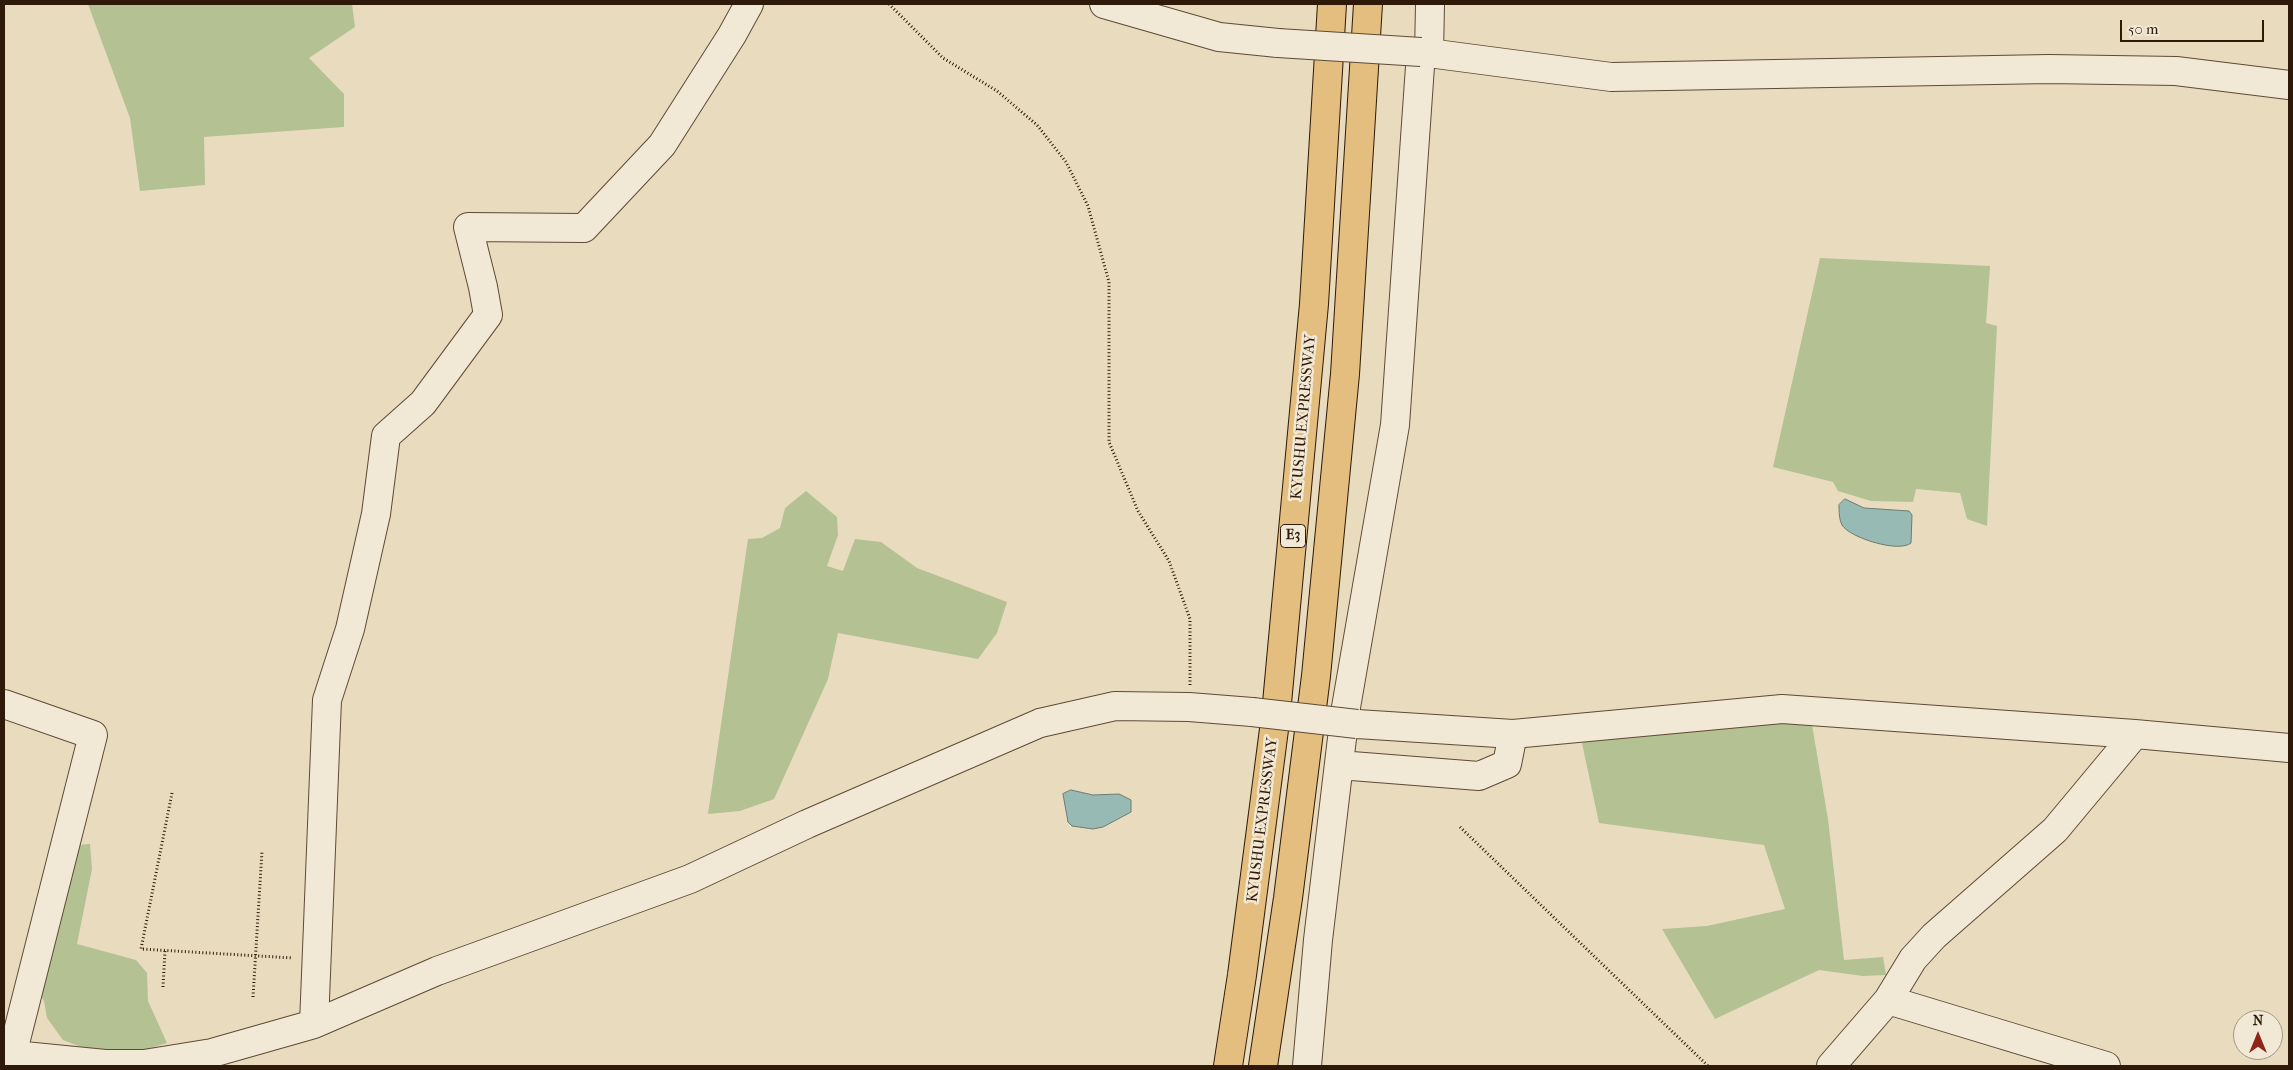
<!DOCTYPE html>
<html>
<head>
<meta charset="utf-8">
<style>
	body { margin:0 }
	#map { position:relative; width:2293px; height:1070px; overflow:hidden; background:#e9dbbe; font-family:"IM FELL French Canon",serif }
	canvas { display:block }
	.frame { position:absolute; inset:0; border:5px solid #2f1a09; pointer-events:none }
	.north { position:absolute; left:2233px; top:1010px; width:50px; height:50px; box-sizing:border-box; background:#f1e8d5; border:1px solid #a39683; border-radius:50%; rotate:0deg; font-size:14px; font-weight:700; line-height:20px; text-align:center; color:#2f1a09 }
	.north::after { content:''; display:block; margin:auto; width:18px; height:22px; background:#8f2418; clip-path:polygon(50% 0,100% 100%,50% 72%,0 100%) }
	.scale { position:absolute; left:2120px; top:20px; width:144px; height:22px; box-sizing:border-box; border:2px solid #2f1a09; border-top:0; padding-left:6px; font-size:15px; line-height:18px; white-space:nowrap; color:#2f1a09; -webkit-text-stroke:4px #f1e8d5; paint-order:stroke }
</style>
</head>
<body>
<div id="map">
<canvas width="2293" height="1070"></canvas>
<div class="frame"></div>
<div class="north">N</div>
<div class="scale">50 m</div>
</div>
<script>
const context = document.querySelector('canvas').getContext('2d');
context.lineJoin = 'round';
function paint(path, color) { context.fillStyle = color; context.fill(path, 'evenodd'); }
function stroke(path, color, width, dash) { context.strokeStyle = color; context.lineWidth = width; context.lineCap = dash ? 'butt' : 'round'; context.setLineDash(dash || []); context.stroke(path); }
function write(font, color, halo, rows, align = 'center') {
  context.font = font + ' "IM FELL French Canon",serif'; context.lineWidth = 5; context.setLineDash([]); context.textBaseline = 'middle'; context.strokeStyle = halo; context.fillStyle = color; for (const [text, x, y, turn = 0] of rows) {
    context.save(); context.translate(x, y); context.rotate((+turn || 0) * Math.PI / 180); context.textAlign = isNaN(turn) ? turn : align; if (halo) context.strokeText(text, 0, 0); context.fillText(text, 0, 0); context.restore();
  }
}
paint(new Path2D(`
	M88,4H352L355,27L309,58L344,94V127L204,137L205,185L140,191L130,118Z
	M1820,258L1990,266L1986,323L1997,326L1987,526L1967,519L1960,493L1916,489L1913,502L1871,501L1838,491L1833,482L1773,467Z
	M806,491L837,517L838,535L827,566L843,571L855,539L881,542L917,568L1007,602L997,633L978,659L838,633L828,679L774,799L740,811L708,814L748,539L762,538L780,528L785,508Z
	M1811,719L1828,819L1844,960L1883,957L1886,975L1863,976L1819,970L1715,1019L1662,929L1707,926L1785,909L1764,845L1599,823L1582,743L1630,727Z
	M90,844L92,869L77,944L136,960L147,973L148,1001L167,1043L144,1050H89L63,1040L47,1018L44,1001L37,987L77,845Z`), '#b4c193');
const water = new Path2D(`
	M1845,499L1864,508L1909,511L1912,515L1911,543C1899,553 1850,538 1842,525C1839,519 1839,511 1839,505Z
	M1071,790L1093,795L1119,794L1131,800V812L1103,827L1093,829L1072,826L1068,822L1063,794Z`);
paint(water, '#97bbb4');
stroke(water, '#6d7b70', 1);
const minor = new Path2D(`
	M1104,4L1219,37L1278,43
	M1429,54L1430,4
	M4,704L93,735L12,1055
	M1357,724L1513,734L1782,709L2135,734L2289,748
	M1339,765L1479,776L1507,764L1513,734
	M1888,1000L2106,1066
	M314,1024L327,700L350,629L376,514L386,436L423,403L488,315L483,287L468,227L584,228L662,145L732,35L749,4
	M4,1054L105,1064H144L212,1053L314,1024L437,971L690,879L807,824L1040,723L1115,706L1189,707L1252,712
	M1307,1066L1318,940L1345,713L1395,425L1421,52L1611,77L2049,69L2176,71L2289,85
	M1831,1066L1888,1000L1913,959L1934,936L2055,830L2135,734`);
const highway = new Path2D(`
	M1228,1066L1242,975L1276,714L1314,304L1332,4
	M1263,1066L1288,898L1316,676L1345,374L1368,4`);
stroke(minor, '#5e4a36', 30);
stroke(highway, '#2f1a09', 30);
stroke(new Path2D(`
	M889,4L943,58L997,91L1037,125L1066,162L1088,206L1109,282V442L1138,511L1169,561L1190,619V686
	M172,793L141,949L293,958
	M1460,827L1708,1066
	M163,987L165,951
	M253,997L262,851`), '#2f1a09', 3, [1, 2.5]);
stroke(minor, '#f1e8d5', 28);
stroke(highway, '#e4be7f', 28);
const minorBridge = new Path2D(`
	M1278,43L1421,52
	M1252,712L1357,724`);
stroke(minorBridge, '#5e4a36', 30, []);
stroke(minorBridge, '#f1e8d5', 28);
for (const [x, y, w] of [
	[1293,536,25]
]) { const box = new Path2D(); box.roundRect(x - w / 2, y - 11.5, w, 23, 4); context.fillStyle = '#f1e8d5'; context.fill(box); stroke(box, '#2f1a09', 1); }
write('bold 14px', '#2f1a09', null, [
	["E3",1293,536]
]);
write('15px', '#2f1a09', '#f1e8d5', [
	["KYUSHU EXPRESSWAY",1304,417,-85],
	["KYUSHU EXPRESSWAY",1263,820,-83]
]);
</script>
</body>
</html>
